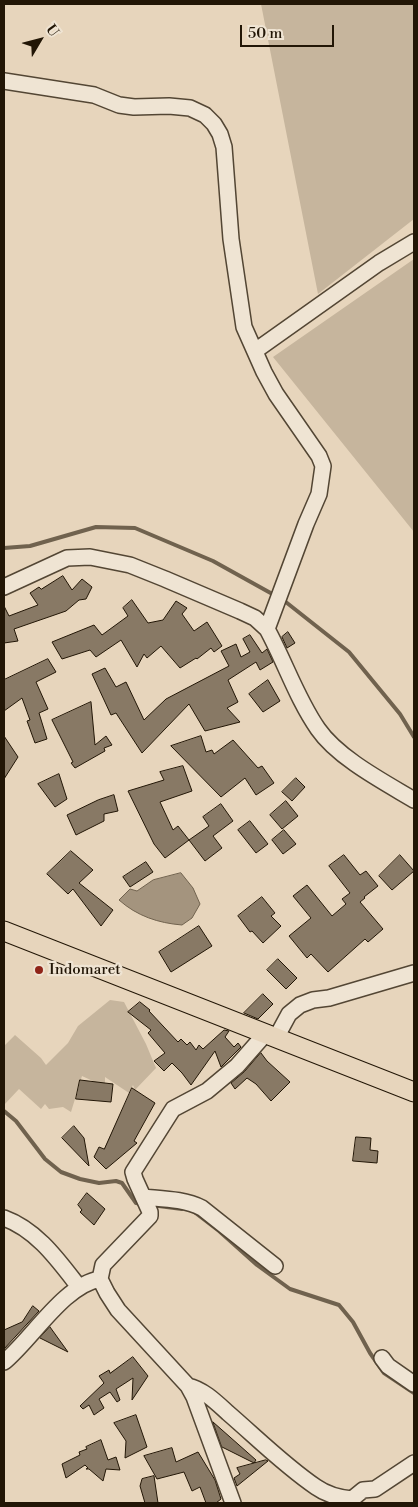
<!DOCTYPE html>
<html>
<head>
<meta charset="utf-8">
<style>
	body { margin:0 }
	#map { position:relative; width:418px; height:1507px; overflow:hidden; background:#e7d5bc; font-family:"Libre Bodoni",serif }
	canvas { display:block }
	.frame { position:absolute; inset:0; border:5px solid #221606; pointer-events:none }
	.north { position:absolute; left:15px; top:15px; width:50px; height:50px; -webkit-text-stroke:4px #efe4d3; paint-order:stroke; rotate:53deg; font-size:14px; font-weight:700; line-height:20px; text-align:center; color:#221606 }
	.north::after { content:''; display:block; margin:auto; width:18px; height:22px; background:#221606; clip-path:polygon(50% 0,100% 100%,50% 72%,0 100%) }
	.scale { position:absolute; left:240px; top:25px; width:94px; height:22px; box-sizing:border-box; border:2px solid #221606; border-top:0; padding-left:6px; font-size:15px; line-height:18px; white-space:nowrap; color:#221606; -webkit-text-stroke:4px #efe4d3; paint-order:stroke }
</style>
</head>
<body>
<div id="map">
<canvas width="418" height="1507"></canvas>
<div class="frame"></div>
<div class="north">U</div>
<div class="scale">50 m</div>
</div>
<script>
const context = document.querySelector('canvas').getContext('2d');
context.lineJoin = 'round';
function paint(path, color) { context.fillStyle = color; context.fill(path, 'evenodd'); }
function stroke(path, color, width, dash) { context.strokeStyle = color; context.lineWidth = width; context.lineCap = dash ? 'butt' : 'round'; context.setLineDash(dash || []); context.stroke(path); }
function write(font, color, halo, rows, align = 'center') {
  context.font = font + ' "Libre Bodoni",serif'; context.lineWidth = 4.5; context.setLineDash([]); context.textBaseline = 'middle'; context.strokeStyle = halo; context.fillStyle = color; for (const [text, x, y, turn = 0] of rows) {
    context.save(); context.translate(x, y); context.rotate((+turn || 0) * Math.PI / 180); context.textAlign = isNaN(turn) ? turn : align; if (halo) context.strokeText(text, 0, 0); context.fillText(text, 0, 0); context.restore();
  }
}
paint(new Path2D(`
	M261,4H414V219L318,294Z
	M414,259V532L273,357Z
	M110,1000L124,1002L146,1044L156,1068L135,1090L133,1085L129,1093L105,1077V1097L93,1090L95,1082L82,1076L71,1112L63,1107L49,1109L45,1104L41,1109L19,1089L4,1105V1046L15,1035L41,1058L46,1065L68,1043L78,1026Z`), '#c6b59d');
const water = new Path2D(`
	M181,873L193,888L200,904L192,918L182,925C158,923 137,916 119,900L130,889L137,891L153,880Z`);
paint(water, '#a4947e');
stroke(water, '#70624e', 1);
stroke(new Path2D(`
	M4,548L30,546L96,527L135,528L213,561L276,596
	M282,599L349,652L400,714L414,737
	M4,1111L16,1121L45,1159L61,1172L80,1179L99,1183L116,1181L122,1183L136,1203L142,1204
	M151,1205L182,1209
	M193,1211L219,1231L257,1265L290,1289L339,1305L353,1322L370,1353L384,1373L414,1393`), '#70624e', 4);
const building = new Path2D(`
	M63,576L72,590L82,579L92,587L86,599L79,600L66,611L14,629L18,641L4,643V606L9,616L38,605L30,593L39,587L41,589Z
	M132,600L148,623L163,620L176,601L187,608L182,614L194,631L207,622L222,646L214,652L211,648L197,659L196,658L180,668L161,646L147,658L144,654L137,667L121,640L96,657L90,650L62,659L52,642L94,625L102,635L128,616L123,608Z
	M288,632L295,643L287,648L282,637Z
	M250,635L262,653L267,649L273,662L260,670L256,662L228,680L238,702L227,708L240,722L205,731L189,704L142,753L116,713L111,715L92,674L105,668L116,687L126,682L144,720L166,699L229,666L221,651L236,644L241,657L250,652L243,639Z
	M48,659L56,672L36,682L48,709L39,713L47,739L35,743L27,721L30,720L22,698L4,711V680Z
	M268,680L280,701L263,712L249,694Z
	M91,702L95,745L106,736L112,745L104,748L105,751L75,768L71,763L73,762L52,720Z
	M4,736L18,757L4,779Z
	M201,736L206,752L212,750L214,754L233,740L258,768L262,766L274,783L256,795L245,778L221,797L171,746Z
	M183,766L192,791L160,802L173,830L178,826L189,840L165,858L154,844L128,791L164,780L160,772Z
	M59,774L67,799L55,807L38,784Z
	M296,778L305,787L292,801L282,792Z
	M114,795L118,811L104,814V821L76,835L67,815L98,800Z
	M286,801L298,816L282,829L270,815Z
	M221,804L233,821L213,836L222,848L205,861L189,840L209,826L203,817Z
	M250,821L268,844L256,853L238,830Z
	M284,830L296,844L283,854L272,840Z
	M71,851L93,870L79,883L113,910L101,926L73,889L68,894L47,874Z
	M344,855L360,875L366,871L378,886L364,897L365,898L360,902L383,929L368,942L365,939L328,972L311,954L307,958L289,936L311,918L293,896L307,885L332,916L346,904L342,899L350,893L329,866Z
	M400,855L414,871L392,890L379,876Z
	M146,862L153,872L130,887L123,877Z
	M262,897L275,913L271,916L281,926L263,943L252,931L250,932L238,916Z
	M199,926L212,946L171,972L159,952Z
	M278,959L297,978L286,989L267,970Z
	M263,994L273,1004L258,1019L244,1013Z
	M140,1002L150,1010L149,1011L178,1042L181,1039L187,1045L190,1042L196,1050L199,1045L203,1049L224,1030L229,1031L225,1037L234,1047L238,1043L241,1047L221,1067L215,1051L191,1085L182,1073L172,1063L164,1071L154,1061L165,1053L148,1033L151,1030L128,1012Z
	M261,1053L267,1061L290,1082L271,1101L256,1084L247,1078L235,1089L231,1083L244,1072Z
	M80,1080L113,1084L111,1102L76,1099Z
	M132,1088L155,1103L134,1141L137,1143L106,1169L94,1157L99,1147L104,1149Z
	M74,1126L84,1138L89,1166L62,1138Z
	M356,1137L371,1138L370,1150L378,1151L377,1163L353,1161Z
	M87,1193L105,1209L94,1225L80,1212L82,1210L78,1205Z
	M33,1306L39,1311L4,1349V1330L22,1322Z
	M50,1327L68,1352L40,1338Z
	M133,1357L148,1376L132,1400L133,1378L116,1389L120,1400L117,1402L110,1392L99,1399L104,1408L94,1415L89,1405L83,1409L80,1406L104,1383L99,1376L109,1370L110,1373Z
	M136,1415L147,1447L125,1458L126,1441L114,1423Z
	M213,1422L256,1460L254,1463L222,1447Z
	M101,1440L108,1460L116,1457L120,1470L106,1469L103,1481L89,1469H86L88,1468L85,1465L66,1478L62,1464L80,1455L79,1452L87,1449L86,1447Z
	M172,1448L176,1462L198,1452L215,1480L221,1499L216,1503H206L200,1487L192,1491L184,1472L157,1479L144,1456Z
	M266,1460L268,1461L237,1486L234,1478L240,1474L237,1468Z
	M154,1476L158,1503H145L140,1486L142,1479Z`);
paint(building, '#887965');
stroke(building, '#221606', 1);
const minor = new Path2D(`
	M4,81L94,95L119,105L134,107L169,106L190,108L205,115L214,124L220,134L224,147L231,239L244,327L264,372L276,394L319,456L323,466L319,494L306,524L267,629C285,662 297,699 318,729C338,758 384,782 414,800
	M255,351L379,263L414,242
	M4,587L67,558L90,557L130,565L165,579L240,611L255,618L267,629
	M276,1038L289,1014L300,1005L313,1000L329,998L414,973
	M143,1197C163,1199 184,1199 202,1208L275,1266
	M4,1218C37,1230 58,1260 79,1287
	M382,1358L388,1366L414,1384
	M4,1362C32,1339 64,1285 100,1279
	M188,1386C203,1389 217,1403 228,1413C257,1438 285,1466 316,1487C326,1494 340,1498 352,1499L363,1490L375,1489L414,1463
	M233,1503L194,1397L188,1386L118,1310L107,1293L100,1279L103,1265L150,1216V1212L135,1179L133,1172L173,1109L207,1091L237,1066L266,1033`);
const major = new Path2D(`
	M4,931L414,1092`);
stroke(minor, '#534634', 18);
stroke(major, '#221606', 21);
stroke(minor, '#efe4d3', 15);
stroke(major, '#e7d5bc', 19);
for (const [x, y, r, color] of [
	[39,970,5,"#8f2418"]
]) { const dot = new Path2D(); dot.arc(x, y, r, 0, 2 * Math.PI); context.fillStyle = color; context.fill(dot); stroke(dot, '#efe4d3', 2); }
write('15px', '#221606', '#efe4d3', [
	["Indomaret",49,970]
], 'left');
</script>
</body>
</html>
